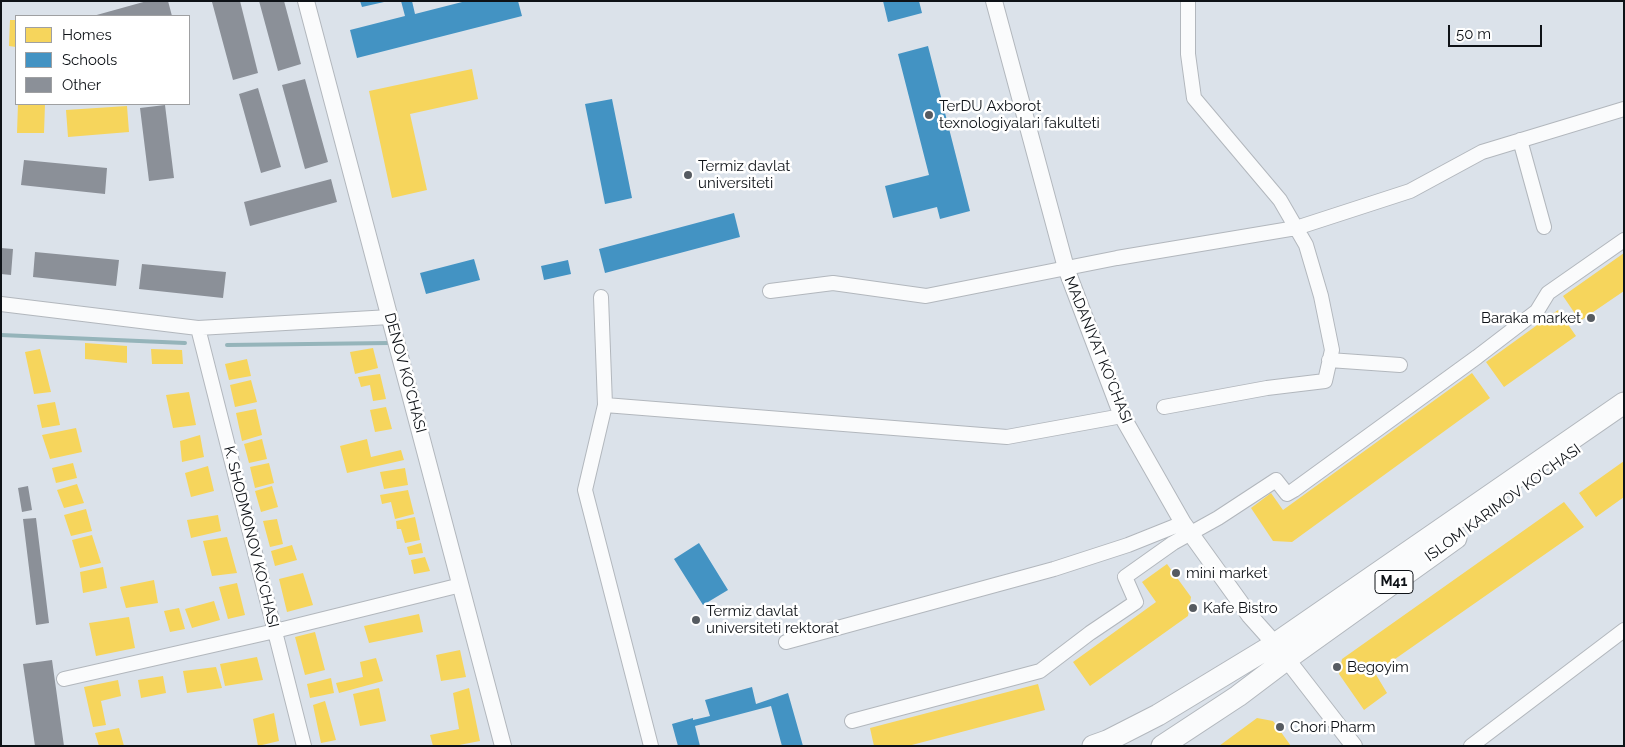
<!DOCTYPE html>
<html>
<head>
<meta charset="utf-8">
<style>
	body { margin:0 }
	#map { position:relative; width:1625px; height:747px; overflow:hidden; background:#dbe2ea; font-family:Raleway,sans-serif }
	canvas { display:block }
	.frame { position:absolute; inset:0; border:2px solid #0e1217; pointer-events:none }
	.legend { position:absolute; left:15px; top:15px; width:175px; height:90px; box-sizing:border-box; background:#fff; border:1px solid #9fa0a2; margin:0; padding:6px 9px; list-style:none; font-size:15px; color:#0e1217 }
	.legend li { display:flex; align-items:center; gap:10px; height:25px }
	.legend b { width:25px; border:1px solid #9fa0a2 }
	.scale { position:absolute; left:1448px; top:25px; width:94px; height:22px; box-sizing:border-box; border:2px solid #0e1217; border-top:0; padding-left:6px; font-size:15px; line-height:18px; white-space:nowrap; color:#0e1217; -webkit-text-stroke:4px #fff; paint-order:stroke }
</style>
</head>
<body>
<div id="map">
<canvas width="1625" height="747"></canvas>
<div class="frame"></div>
<ul class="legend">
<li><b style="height:14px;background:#f6d55c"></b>Homes</li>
<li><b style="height:14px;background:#4393c3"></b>Schools</li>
<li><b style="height:14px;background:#8b9098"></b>Other</li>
</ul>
<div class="scale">50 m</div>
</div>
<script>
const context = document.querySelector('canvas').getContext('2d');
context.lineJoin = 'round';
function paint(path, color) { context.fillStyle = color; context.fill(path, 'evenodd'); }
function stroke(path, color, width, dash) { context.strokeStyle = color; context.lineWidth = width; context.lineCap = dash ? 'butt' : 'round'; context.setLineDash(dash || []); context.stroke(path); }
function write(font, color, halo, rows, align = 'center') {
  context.font = font + ' Raleway,sans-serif'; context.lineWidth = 5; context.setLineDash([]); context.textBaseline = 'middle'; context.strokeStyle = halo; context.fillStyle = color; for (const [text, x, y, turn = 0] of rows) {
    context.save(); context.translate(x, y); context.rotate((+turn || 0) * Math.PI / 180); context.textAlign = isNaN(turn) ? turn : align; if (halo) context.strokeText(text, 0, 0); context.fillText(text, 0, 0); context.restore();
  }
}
paint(new Path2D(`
	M10,20H16V47L9,46Z
	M472,69L478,99L410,114L427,190L392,198L369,91Z
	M18,104H45L44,133H17Z
	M127,106L129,132L68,137L66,110Z
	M1624,253V291L1580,321L1563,296Z
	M1558,310L1576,336L1504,387L1486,362Z
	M85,343L127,346V363L85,359Z
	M373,348L378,368L355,374L350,352Z
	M40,349L51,392L34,394L25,352Z
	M151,349L182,350L183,364H152Z
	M247,359L251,376L229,380L225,364Z
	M1472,373L1490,398L1292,542L1273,541L1251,508L1271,493L1283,510Z
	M380,374L386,399L373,401L370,385L361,387L358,377Z
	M251,380L257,402L235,407L230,385Z
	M189,392L196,425L173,428L166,395Z
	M55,402L60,425L42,428L37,405Z
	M386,407L392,429L375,432L370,410Z
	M256,409L262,435L242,441L236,413Z
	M76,428L82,452L50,459L42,435Z
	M200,435L204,457L182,462L180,441Z
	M262,439L267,459L249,463L244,444Z
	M367,439L371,457L401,450L404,460L347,473L340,446Z
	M1624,461V497L1596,517L1579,493Z
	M73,463L77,478L56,483L52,468Z
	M269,463L274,483L255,488L250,467Z
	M208,466L214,491L191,497L185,473Z
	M405,468L408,485L384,489L380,472Z
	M77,484L84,503L64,508L57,490Z
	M272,486L278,507L261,512L255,491Z
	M408,490L414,514L395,519L391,502L382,504L380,495Z
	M1564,502L1584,527L1375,673L1387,693L1364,710L1339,674L1342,659Z
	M86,509L92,531L71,536L64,515Z
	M218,515L221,531L191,538L187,520Z
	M415,517L420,540L405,543L401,529H397L396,521Z
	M277,519L283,544L270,547L263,521Z
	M92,535L101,563L80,568L72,540Z
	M227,537L237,573L212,576L203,541Z
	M421,543L423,553L409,555L407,547Z
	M292,545L297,560L275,566L271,551Z
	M425,557L430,571L414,574L411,560Z
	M1167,564L1191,597L1188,616L1090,686L1073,662L1156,602L1142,582Z
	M103,567L107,588L83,593L80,572Z
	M303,573L313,605L287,612L279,579Z
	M154,580L158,603L126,608L120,587Z
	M237,583L245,615L228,619L219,587Z
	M214,601L220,620L192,628L185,609Z
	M179,608L185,629L170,632L164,611Z
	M419,614L423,632L369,643L364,626Z
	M129,617L135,648L96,656L89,623Z
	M315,632L325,670L305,675L295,637Z
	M460,650L466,677L441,681L436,655Z
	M257,657L263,680L225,686L220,664Z
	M376,658L383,681L339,693L336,683L363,677L360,662Z
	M216,667L222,688L187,693L183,671Z
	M163,676L166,693L141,698L138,680Z
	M331,678L334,693L310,698L307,684Z
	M118,680L121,696L101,701L106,725L93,727L84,687Z
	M1038,684L1045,710L908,746H874L870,728Z
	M379,688L386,721L360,726L353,694Z
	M469,688L480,741L454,746H433L430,735L459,729L453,693Z
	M325,701L336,740L321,743L313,705Z
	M274,713L279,741L258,746L253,719Z
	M1257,718L1273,721L1291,746H1219Z
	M119,728L124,746H99L95,733Z`), '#f6d55c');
paint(new Path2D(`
	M360,1H384V2L362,7Z
	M401,1H412L415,14L466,1H518L522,16L357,58L350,30L405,16Z
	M883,1H919L922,13L888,22Z
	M928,46L970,211L940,219L937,207L893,218L885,186L929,175L898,54Z
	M612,99L632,198L605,204L585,104Z
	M734,213L740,237L605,273L599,249Z
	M474,259L480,280L426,294L420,273Z
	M568,260L571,274L544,280L541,266Z
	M699,543L728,590L703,605L674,559Z
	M752,687L756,704L788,693L803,746H782L771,706L695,726L700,746H678L672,724L693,718V720L710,716L705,700Z`), '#4393c3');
stroke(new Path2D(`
	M1,335L185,343
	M227,345L389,343`), '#95b4ba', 4);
paint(new Path2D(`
	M147,1H168L172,16H93Z
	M214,1H240L258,73L233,80L212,2Z
	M259,1H284L301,64L278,71Z
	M305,79L328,162L305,169L282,85Z
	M258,88L281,167L261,173L239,94Z
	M165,105L174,178L149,181L140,108Z
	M24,160L107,168L105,194L21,185Z
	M331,179L337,202L250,226L244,202Z
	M1,248L13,249L11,275L1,274Z
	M35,252L119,260L116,286L33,277Z
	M142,264L226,272L223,298L139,289Z
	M28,486L32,510L22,512L18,488Z
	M36,518L49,623L36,625L23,519Z
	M52,660L64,746H35L23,664Z`), '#8b9098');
const minor = new Path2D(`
	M1520,140L1544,227
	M770,291L833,283L926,296L1117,258L1296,228L1410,191L1482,152L1624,109
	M601,297L605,405L585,490L651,746
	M1,304L198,328L390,317
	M198,328L304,746
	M1329,360L1400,365
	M605,405L1007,437L1122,416
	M1164,407L1267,388L1325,381L1332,350L1321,296L1306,245L1280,200L1194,98L1188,54V1
	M786,642L1054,569L1128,545L1183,523
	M64,679L275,631L461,585
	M852,721L1040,671L1090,633L1136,602L1125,577L1173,543L1218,518L1276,480L1287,494L1294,490L1477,357L1537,311L1548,293L1624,240
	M1471,746L1624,630`);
const tertiary = new Path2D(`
	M306,1L503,746
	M994,1L1066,268L1122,416L1183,523L1250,616L1275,644L1354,746`);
const primary = new Path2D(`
	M1093,746L1107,741L1158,715L1275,644L1624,403
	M1162,746L1238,696L1287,659L1456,538`);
stroke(minor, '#b2b7bd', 16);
stroke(tertiary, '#b2b7bd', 18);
stroke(primary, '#b2b7bd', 23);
stroke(minor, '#fafbfc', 14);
stroke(tertiary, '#fafbfc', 16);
stroke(primary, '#fafbfc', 21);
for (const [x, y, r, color] of [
	[929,115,5,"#565b61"],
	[688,175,5,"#565b61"],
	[1591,318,5,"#565b61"],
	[1176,573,5,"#565b61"],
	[1193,608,5,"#565b61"],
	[696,620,5,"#565b61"],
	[1337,667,5,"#565b61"],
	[1280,727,5,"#565b61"]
]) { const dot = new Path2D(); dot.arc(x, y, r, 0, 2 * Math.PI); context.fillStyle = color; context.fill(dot); stroke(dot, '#fff', 2); }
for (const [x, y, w] of [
	[1394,582,38]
]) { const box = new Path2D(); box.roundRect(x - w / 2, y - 11.5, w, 23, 4); context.fillStyle = '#fff'; context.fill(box); stroke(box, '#0e1217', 1); }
write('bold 14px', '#0e1217', null, [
	["M41",1394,582]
]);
write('15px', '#0e1217', '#fff', [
	["TerDU Axborot",939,106],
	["texnologiyalari fakulteti",939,123],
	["Termiz davlat",698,166],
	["universiteti",698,183],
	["Baraka market",1581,318,"right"],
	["mini market",1186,573],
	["Kafe Bistro",1203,608],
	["Termiz davlat",706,611],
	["universiteti rektorat",706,628],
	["Begoyim",1347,667],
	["Chori Pharm",1290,727]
], 'left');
write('15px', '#0e1217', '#fff', [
	["MADANIYAT KO'CHASI",1098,350,68],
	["DENOV KO'CHASI",405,373,75],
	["ISLOM KARIMOV KO'CHASI",1503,503,-36],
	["K. SHODMONOV KO'CHASI",251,537,76]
]);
</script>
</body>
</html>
